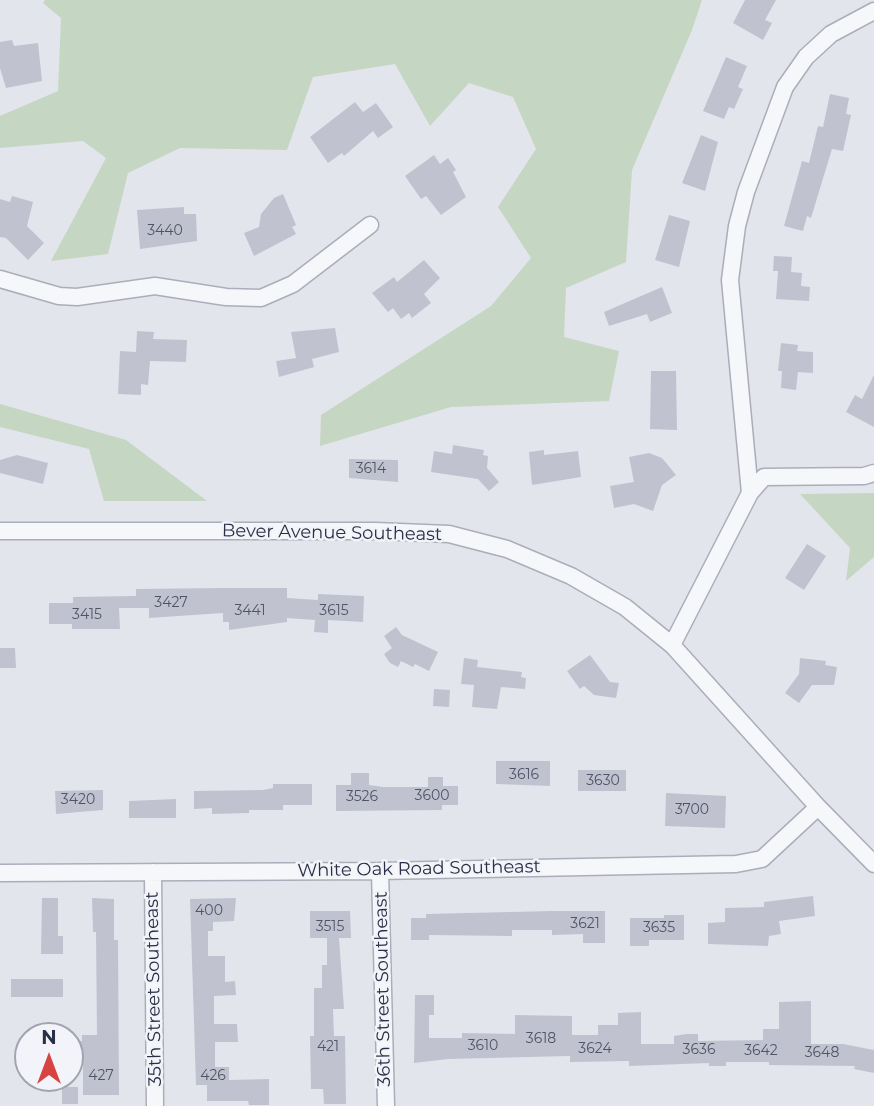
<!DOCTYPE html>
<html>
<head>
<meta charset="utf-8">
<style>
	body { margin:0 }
	#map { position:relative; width:874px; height:1106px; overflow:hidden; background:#e3e5ec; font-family:Montserrat,sans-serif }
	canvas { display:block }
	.north { position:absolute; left:14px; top:1022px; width:70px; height:70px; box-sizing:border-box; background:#f3f4f9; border:2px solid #a2a5b1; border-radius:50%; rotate:0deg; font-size:19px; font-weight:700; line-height:28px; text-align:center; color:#292f46 }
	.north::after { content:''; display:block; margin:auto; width:24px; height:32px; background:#d84341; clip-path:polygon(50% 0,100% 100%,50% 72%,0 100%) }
</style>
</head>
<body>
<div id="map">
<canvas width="874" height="1106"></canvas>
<div class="north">N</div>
</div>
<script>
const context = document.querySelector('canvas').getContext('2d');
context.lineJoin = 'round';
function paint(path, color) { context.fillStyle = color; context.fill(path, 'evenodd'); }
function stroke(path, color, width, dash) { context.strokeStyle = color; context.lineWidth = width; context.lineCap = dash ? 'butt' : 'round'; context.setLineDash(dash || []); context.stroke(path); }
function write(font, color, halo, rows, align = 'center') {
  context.font = font + ' Montserrat,sans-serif'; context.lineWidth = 5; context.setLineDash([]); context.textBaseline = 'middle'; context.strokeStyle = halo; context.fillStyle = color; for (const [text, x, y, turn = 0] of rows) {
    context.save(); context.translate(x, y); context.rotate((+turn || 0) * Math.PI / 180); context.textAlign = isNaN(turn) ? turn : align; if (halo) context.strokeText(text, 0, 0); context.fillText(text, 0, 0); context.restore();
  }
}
paint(new Path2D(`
	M45,0H702L692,30L632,170L626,262L566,288L564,337L619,351L609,401L451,407L320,446L321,415L491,306L531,258L498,207L536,149L513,97L469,83L430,126L395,64L313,77L287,150L180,148L128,173L108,254L51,261L106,158L83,141L0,148V116L58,91L61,18L43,3Z
	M0,404L126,440L207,501H104L89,449L0,427Z
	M874,493V557L846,581L850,548L800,494Z`), '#c5d6c3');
paint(new Path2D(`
	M745,0H776L765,20L772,23L763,40L733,23Z
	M12,40L14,46L38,43L42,81L6,88L0,68V42Z
	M726,57L747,66L738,87L743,89L734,109L729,107L724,119L703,111Z
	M830,94L849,98L846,114L851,115L843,151L832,149L811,218L807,216L803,231L784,226L802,161L809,163L818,126L823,127Z
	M355,102L363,112L376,103L393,127L378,138L373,131L344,156L342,153L328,163L310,137Z
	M701,135L718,142L705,191L682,183Z
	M434,155L440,164L448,158L456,170L453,172L466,197L441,215L426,196L421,199L405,176Z
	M283,194L296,225L292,227L296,234L254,256L244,233L259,227L261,214L274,198Z
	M12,196L33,202L27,226L44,243L28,260L6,238L0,237V199L10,202Z
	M184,207V214H196L197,241L140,249L137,210Z
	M669,215L690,221L679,267L655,260Z
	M774,256L792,257L791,272L802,273L801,286L810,287L809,301L776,299L778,271H773Z
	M424,260L440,278L424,294L431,303L412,318L409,313L401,319L393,308L388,312L372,293L394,277L397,282Z
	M662,287L672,313L650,322L647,314L609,326L604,312Z
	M335,328L339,352L312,359L314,367L279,377L276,361L296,358L291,332Z
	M137,331L154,332L153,339L187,340L186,362L150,361L148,385L141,384V395L118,394L120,351L136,352Z
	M781,343L798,345L797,351L813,352V373L798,372L796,390L781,388L782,371H778Z
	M651,371H676L677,430L650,429Z
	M874,375V427L846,412L855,395L862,399Z
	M453,445L484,450L483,455L488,456L487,468L499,482L489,491L478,479L431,472L434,451L452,454Z
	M544,450V455L578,451L581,477L532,485L529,452Z
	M649,453L662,458L676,475L662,485L653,511L634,504L614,508L610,486L634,482L629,457Z
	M17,455L48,463L43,484L0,473V460Z
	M349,459L398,460V482L349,478Z
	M807,544L826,556L804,590L785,578Z
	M223,588H287V598L318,600V594L364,596L363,622L328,620V633L314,632L315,620L287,618V622L229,630V622H223V613L149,618V608H119L120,629H72V624H49V603H73V597L136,596V589Z
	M396,627L402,635L438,652L429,671L415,664L413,667L401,661L398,667L390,663L384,654L392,648L384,636Z
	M0,648H15L16,668H0Z
	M590,655L610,682L619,683L616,698L594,695L584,686L580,689L567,671Z
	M464,658L478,660L477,667L522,672L521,677L526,678L525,689L501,687L497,709L472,707L474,685L461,684Z
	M800,658L826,661L825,665L837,667L834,685H812L799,703L785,693L799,674Z
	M434,689L450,690L449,707L433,706Z
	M496,761H550V786L496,784Z
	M578,770H626V791H578Z
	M351,773H369V785L383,787H428V777H443V786H458V805H442V810L336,811V785H351Z
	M273,784H312V805H283V810H249V813L212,814V808L194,809V791L263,790L273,788Z
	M103,790V810L56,814L55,791Z
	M666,793L726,796L725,828L665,826Z
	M176,799V818H129V801Z
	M813,896L815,916L779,921L781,934L769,936L768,946L708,944V923L725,922V908L764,907V902Z
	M42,898H58V936H63V954H41Z
	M92,898L114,899V940H118L119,1095H83V1059H70V1041H82V1035H97L96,932H93Z
	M236,898L234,921L213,922V931H208V956H225V982L235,981L236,995L214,996V1024H237L238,1042H215V1067H229V1080L269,1079V1105H249L248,1101H207V1085H196L190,899Z
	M310,911H350L351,938H339L344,1009H333L334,1036H345L346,1104H324L323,1089H311L310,1036H314V988H322V965H327V938H310Z
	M552,911H605V943H583V934L552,935V930H512V936L429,935V940H411V918H426V914Z
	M664,915H684V940H649V946H630V918H664Z
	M11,979H63V997H11Z
	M415,995H434V1015H429V1038H462V1033L515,1034V1015L572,1016V1035H598V1025H618V1013L641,1012V1044H674V1036L686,1034H698V1041L763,1040V1029H779V1002L811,1001V1044H843L874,1050V1073L854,1069L855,1066L769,1065V1062H726V1066H709V1063L629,1066V1061L570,1062V1056L448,1059L414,1063Z
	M62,1087H78V1104H62Z`), '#c0c3cf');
const minor = new Path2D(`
	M0,279L59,296L77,297L155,286L226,297L261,298L293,284L370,225
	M750,493L730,280L737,226L746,192L785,87L806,57L831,34L874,11
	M0,531H375L449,534L507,549L571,576L625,607L672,645L818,807L874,864
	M672,645L750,493L764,477L864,476L874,473
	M380,871L386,1106
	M153,872L155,1106
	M0,873L380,871L736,864L762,859L818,807`);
stroke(minor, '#abaeba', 19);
stroke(minor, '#f6f7fa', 16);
write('14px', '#4f5468', null, [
	["3440",165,231],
	["3614",371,469],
	["3427",171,603],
	["3441",250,611],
	["3615",334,611],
	["3415",87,615],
	["3616",524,775],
	["3630",603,781],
	["3600",432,796],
	["3526",362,797],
	["3420",78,800],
	["3700",692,810],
	["400",209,911],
	["3621",585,924],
	["3515",330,927],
	["3635",659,928],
	["3618",541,1039],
	["3610",483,1046],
	["421",328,1047],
	["3624",595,1049],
	["3636",699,1050],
	["3642",761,1051],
	["3648",822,1053],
	["427",101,1076],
	["426",213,1076]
]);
write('18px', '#292f46', '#f3f4f9', [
	["Bever Avenue Southeast",332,533,1],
	["White Oak Road Southeast",419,869,-1],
	["35th Street Southeast",154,989,-91],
	["36th Street Southeast",383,989,-91]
]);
</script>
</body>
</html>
